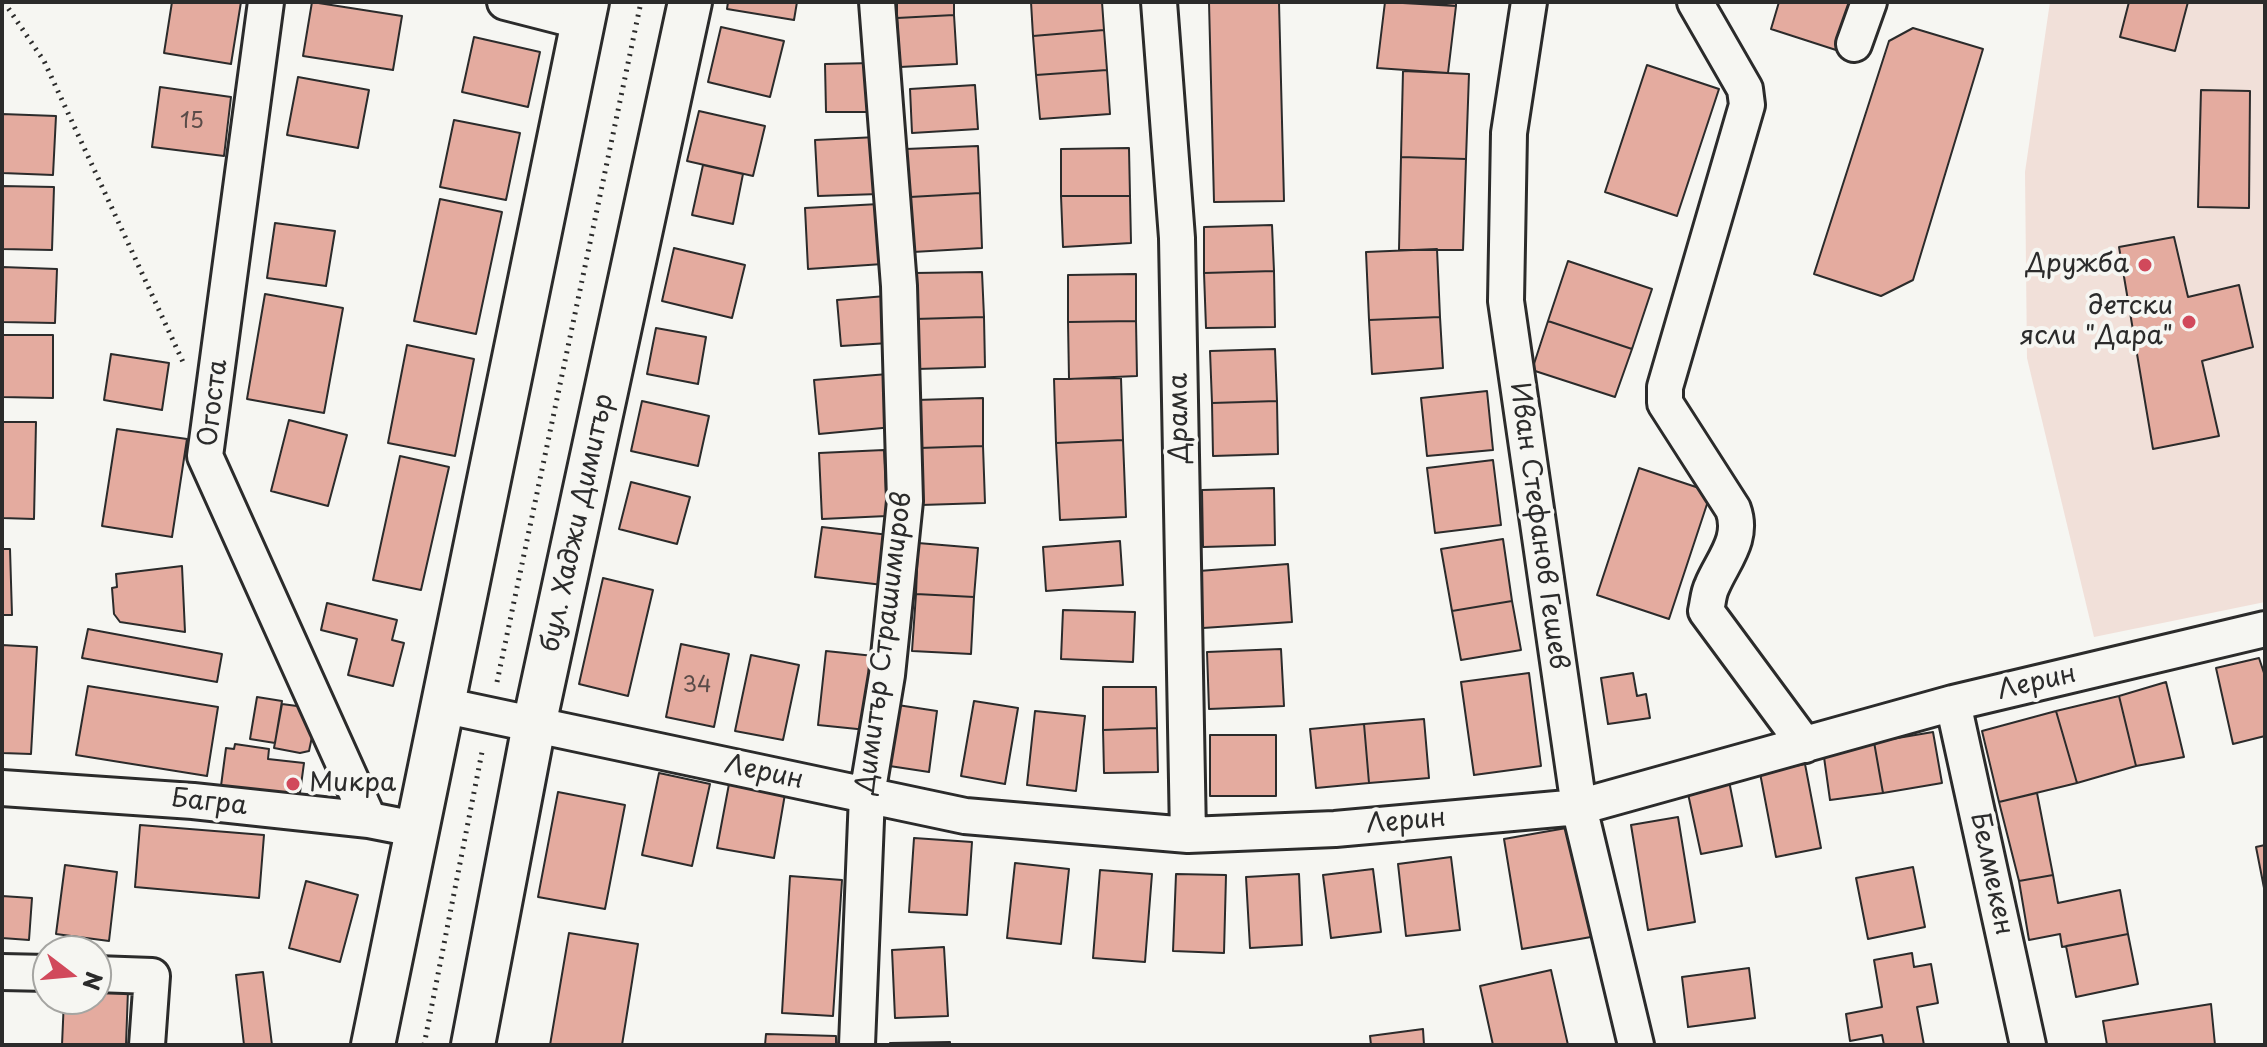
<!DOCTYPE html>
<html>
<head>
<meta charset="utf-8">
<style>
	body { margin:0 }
	#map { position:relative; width:2267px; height:1047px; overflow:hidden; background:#f6f6f2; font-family:"Playpen Sans",sans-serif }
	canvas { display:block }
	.frame { position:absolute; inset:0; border:4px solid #2b2b2b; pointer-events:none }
	.north { position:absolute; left:32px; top:935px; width:80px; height:80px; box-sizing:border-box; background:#f6f6f2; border:2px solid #a5a5a2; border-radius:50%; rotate:106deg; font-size:22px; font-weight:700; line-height:32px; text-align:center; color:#2b2b2b }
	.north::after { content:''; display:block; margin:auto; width:28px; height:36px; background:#d1495b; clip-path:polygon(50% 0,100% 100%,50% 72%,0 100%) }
</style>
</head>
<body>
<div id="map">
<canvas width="2267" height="1047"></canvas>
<div class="frame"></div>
<div class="north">N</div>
</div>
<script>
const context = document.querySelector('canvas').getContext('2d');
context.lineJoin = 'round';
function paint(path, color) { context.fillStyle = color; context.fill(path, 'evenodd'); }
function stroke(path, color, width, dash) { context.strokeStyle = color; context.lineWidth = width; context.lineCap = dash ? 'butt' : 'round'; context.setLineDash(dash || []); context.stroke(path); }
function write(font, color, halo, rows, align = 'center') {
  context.font = font + ' "Playpen Sans",sans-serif'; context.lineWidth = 8; context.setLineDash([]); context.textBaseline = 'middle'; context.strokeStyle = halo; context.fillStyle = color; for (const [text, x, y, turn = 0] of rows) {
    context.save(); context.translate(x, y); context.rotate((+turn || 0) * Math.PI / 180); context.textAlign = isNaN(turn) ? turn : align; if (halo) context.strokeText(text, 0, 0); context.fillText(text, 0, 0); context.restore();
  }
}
paint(new Path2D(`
	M2050,2H2265V602L2094,637L2027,358L2025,172Z`), '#f1e0d9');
const building = new Path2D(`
	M172,2H241L231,64L164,53Z
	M312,2L402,16L393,70L303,56Z
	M728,2H797L794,20L727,9Z
	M897,2H954V15L897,18Z
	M1031,2H1102L1104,30L1033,36Z
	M1209,2H1279L1284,201L1214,202Z
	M1385,2L1456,6L1448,73L1377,68Z
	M1418,2H1456V6Z
	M1779,2H1853L1836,50L1771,29Z
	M2129,2H2188L2175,51L2120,37Z
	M954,15L957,64L900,67L897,18Z
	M721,27L784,41L770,97L708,82Z
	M1913,28L1983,49L1913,280L1881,296L1814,274L1889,41Z
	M1104,30L1107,70L1036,75L1033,36Z
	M474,37L540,52L528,107L462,92Z
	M873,63L874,112H826L825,64Z
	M1647,65L1719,89L1677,216L1605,192Z
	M1107,70L1110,114L1040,119L1036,75Z
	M1403,71L1469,74L1466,159L1401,157Z
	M298,77L369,90L358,148L287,135Z
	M975,85L978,129L912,133L910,89Z
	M160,87L231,97L224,156L152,147Z
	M2201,90L2250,91L2249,208L2198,207Z
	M699,111L765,126L753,176L687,161Z
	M2,114L56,116L53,175L2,173Z
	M454,120L520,133L506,200L440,187Z
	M877,137L879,194L818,196L815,140Z
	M978,146L980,193L910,197L906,149Z
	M1129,148L1130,196H1061V149Z
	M1401,157L1466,159L1463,250H1399Z
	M703,165L743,174L733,224L692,215Z
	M2,186L54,187L52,250L2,249Z
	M980,193L982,248L913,252L910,197Z
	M1061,196H1130L1131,243L1063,247Z
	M440,199L502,212L476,334L414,321Z
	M879,204L883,264L808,269L805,208Z
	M275,223L335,231L326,286L267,278Z
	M1272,225L1274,271L1204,273V227Z
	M2174,237L2188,297L2239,285L2253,347L2202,361L2219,436L2153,449L2119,247Z
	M674,248L745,265L732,318L662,301Z
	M1437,249L1440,317L1369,320L1366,252Z
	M1568,261L1652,289L1632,349L1548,321Z
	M2,267L57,269L55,323L2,322Z
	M1274,271L1275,327L1206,328L1204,273Z
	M982,272L984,317L915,319L914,273Z
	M1136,274V321L1068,322V275Z
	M265,294L343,308L324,413L247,399Z
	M886,296L889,343L841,346L837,300Z
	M984,317L985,367L917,369L915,319Z
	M1440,317L1443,368L1372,374L1369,320Z
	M1136,321L1137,376L1069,379L1068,322Z
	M1548,321L1632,349L1615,397L1532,370Z
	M656,328L706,337L698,384L647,374Z
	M2,335H53V398L2,397Z
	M407,345L474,359L455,456L388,443Z
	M1275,349L1277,401L1212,403L1210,351Z
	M111,354L169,363L162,410L104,400Z
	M888,374L893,427L819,434L814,380Z
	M1121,378L1123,440L1056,443L1054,379Z
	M1487,391L1493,450L1427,456L1421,398Z
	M983,398V446L919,448L916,400Z
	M642,401L709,416L698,466L631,451Z
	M1277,401L1278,454L1213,456L1212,403Z
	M289,420L347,435L328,506L271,491Z
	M2,422H36L34,519L2,518Z
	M117,429L187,439L172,537L102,526Z
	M1123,440L1126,517L1060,520L1056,443Z
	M983,446L985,503L921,505L919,448Z
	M884,450L887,516L822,519L819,453Z
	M400,456L449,467L421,590L373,580Z
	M1493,460L1501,525L1435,533L1427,468Z
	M1639,468L1711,492L1669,619L1597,595Z
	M631,482L690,497L677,544L619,529Z
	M1274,488L1275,545L1203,547L1202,490Z
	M822,527L889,535L883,585L815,577Z
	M1503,539L1512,601L1452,611L1441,549Z
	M1120,541L1123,585L1046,591L1043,547Z
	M918,543L978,548L974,597L916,594Z
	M2,549H10L12,615H2Z
	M1288,564L1292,622L1203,628L1199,571Z
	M182,566L185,632L120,622L114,614L112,588L117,587L116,574Z
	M603,578L653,590L628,696L579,684Z
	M916,594L974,597L971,654L912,651Z
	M1512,601L1521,650L1461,660L1452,611Z
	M327,603L397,620L392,640L404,643L393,686L348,675L357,639L321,630Z
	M1063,610L1135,612L1133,662L1061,659Z
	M88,629L222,654L217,682L82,658Z
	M681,644L729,654L714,727L666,717Z
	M2,645L37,647L31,754L2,753Z
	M1281,649L1284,706L1209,709L1207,652Z
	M826,651L874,656L867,730L818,725Z
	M751,655L799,665L783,740L735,731Z
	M2259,658L2265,676V736L2233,744L2216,668Z
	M1529,673L1541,766L1474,775L1461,682Z
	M1633,673L1637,696L1646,694L1650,718L1608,724L1601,678Z
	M2166,682L2184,757L2136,766L2119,696Z
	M88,686L218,707L207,776L76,755Z
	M1103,687H1156L1157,728L1103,730Z
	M2119,696L2136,766L2077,783L2056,711Z
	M257,697L282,701L275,743L250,739Z
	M974,701L1018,708L1005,784L961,776Z
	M282,704L297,706L310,715L313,732L309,751L300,753L274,748Z
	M891,704L937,711L929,772L883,765Z
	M1035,711L1085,716L1076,791L1027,785Z
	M2056,711L2077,783L1999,802L1982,731Z
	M1424,719L1429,778L1369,783L1364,724Z
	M1364,724L1369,783L1316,788L1310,729Z
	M1157,728L1158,772L1104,773L1103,730Z
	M1933,732L1942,783L1883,793L1874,742Z
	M1210,735H1276V796H1210Z
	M1874,742L1883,793L1830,800L1823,750Z
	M235,744L269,749L268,759L304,763L299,800L219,801L226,748L234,749Z
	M1805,764L1821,848L1776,857L1760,773Z
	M659,773L710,784L692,866L642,855Z
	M1729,781L1742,846L1701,854L1687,789Z
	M729,784L785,794L774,858L717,848Z
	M558,792L625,805L605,909L538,897Z
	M2037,793L2053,875L2019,881L1999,802Z
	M1678,817L1695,922L1648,930L1631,825Z
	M140,825L264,835L259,898L135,887Z
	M1572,827L1591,937L1522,949L1504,839Z
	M914,838L972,842L967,915L909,912Z
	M2265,845V893L2256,847Z
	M1451,857L1460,930L1406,936L1398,864Z
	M1015,863L1069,869L1061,944L1007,938Z
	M65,865L117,872L109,941L56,934Z
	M1913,867L1925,927L1868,939L1856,878Z
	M1373,869L1381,932L1331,938L1323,875Z
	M1100,870L1152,874L1145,962L1093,958Z
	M1176,874L1226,875L1224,953L1173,951Z
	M1299,874L1302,945L1250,948L1246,877Z
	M2053,875L2058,903L2120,890L2128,934L2062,947L2060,934L2029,940L2019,881Z
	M790,876L842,880L833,1016L782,1013Z
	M306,881L358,895L340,962L289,948Z
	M2,896L32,898L29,940L2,938Z
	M569,933L638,944L622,1045H550Z
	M2128,934L2138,984L2076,997L2066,946Z
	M944,947L948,1016L895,1018L892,950Z
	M1912,953L1914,967L1931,964L1938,1003L1917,1007L1924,1045H1884L1882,1035L1850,1041L1846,1014L1882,1007L1874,960Z
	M1749,968L1755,1018L1688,1027L1682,977Z
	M1551,970L1568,1045H1493L1480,986Z
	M263,972L272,1045H244L236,975Z
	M96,988L128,990L126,1045H62L64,999H96Z
	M2211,1004L2215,1045H2107L2103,1021Z
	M1423,1029L1424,1045H1371L1370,1036Z
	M766,1034L836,1036V1045H765Z
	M950,1042V1045H890V1043Z`);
paint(building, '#e4ab9f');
stroke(building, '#2b2b2b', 2);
const minor = new Path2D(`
	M266,2L205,456L369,820
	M505,2L583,22
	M1159,2L1177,238L1188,835
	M1529,2L1509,133L1506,301L1579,807L1636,1045
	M1695,2L1745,89L1747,105L1665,387V403L1733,509C1744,539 1723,560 1712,586C1708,594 1708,603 1706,611L1805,745
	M1854,44L1869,2
	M1953,703L2028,1045
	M442,705L965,816L1188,835L1335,829L1579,807L1953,703L2265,629
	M2,788L193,801L369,820L415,829
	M2,972L48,973
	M96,974L152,976L147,1045
	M857,1045L867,795L887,675L905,501L899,286L877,2`);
const major = new Path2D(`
	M373,1045L587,2
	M473,1045L534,725L690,2`);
stroke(minor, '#2b2b2b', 40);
stroke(major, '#2b2b2b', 48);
stroke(new Path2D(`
	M4,2L44,61L183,362
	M497,682L641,2
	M424,1045L483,747`), '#2b2b2b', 5, [2, 6]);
stroke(minor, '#f6f6f2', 34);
stroke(major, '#f6f6f2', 42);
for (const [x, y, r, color] of [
	[2145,265,8,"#d1495b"],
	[2189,322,8,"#d1495b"],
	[293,784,8,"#d1495b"]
]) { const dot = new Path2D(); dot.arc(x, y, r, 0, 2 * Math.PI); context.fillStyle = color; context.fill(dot); stroke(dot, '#f6f6f2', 3); }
write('22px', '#594b48', null, [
	["15",192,122],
	["34",697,686]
]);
write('26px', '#2b2b2b', '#f6f6f2', [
	["Дружба",2129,265],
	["детски",2173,307],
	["ясли \"Дара\"",2173,337],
	["Микра",309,784,"left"]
], 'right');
write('26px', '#2b2b2b', '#f6f6f2', [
	["Огоста",214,403,-83],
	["Драма",1180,418,-91],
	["бул. Хаджи Димитър",578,523,-78],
	["Иван Стефанов Гешев",1538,526,82],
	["Димитър Страшимиров",885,643,-83],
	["Лерин",2037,683,-13],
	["Лерин",764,773,12],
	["Багра",209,803,6],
	["Лерин",1406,822,-5],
	["Белмекен",1991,874,78]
]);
</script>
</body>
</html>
